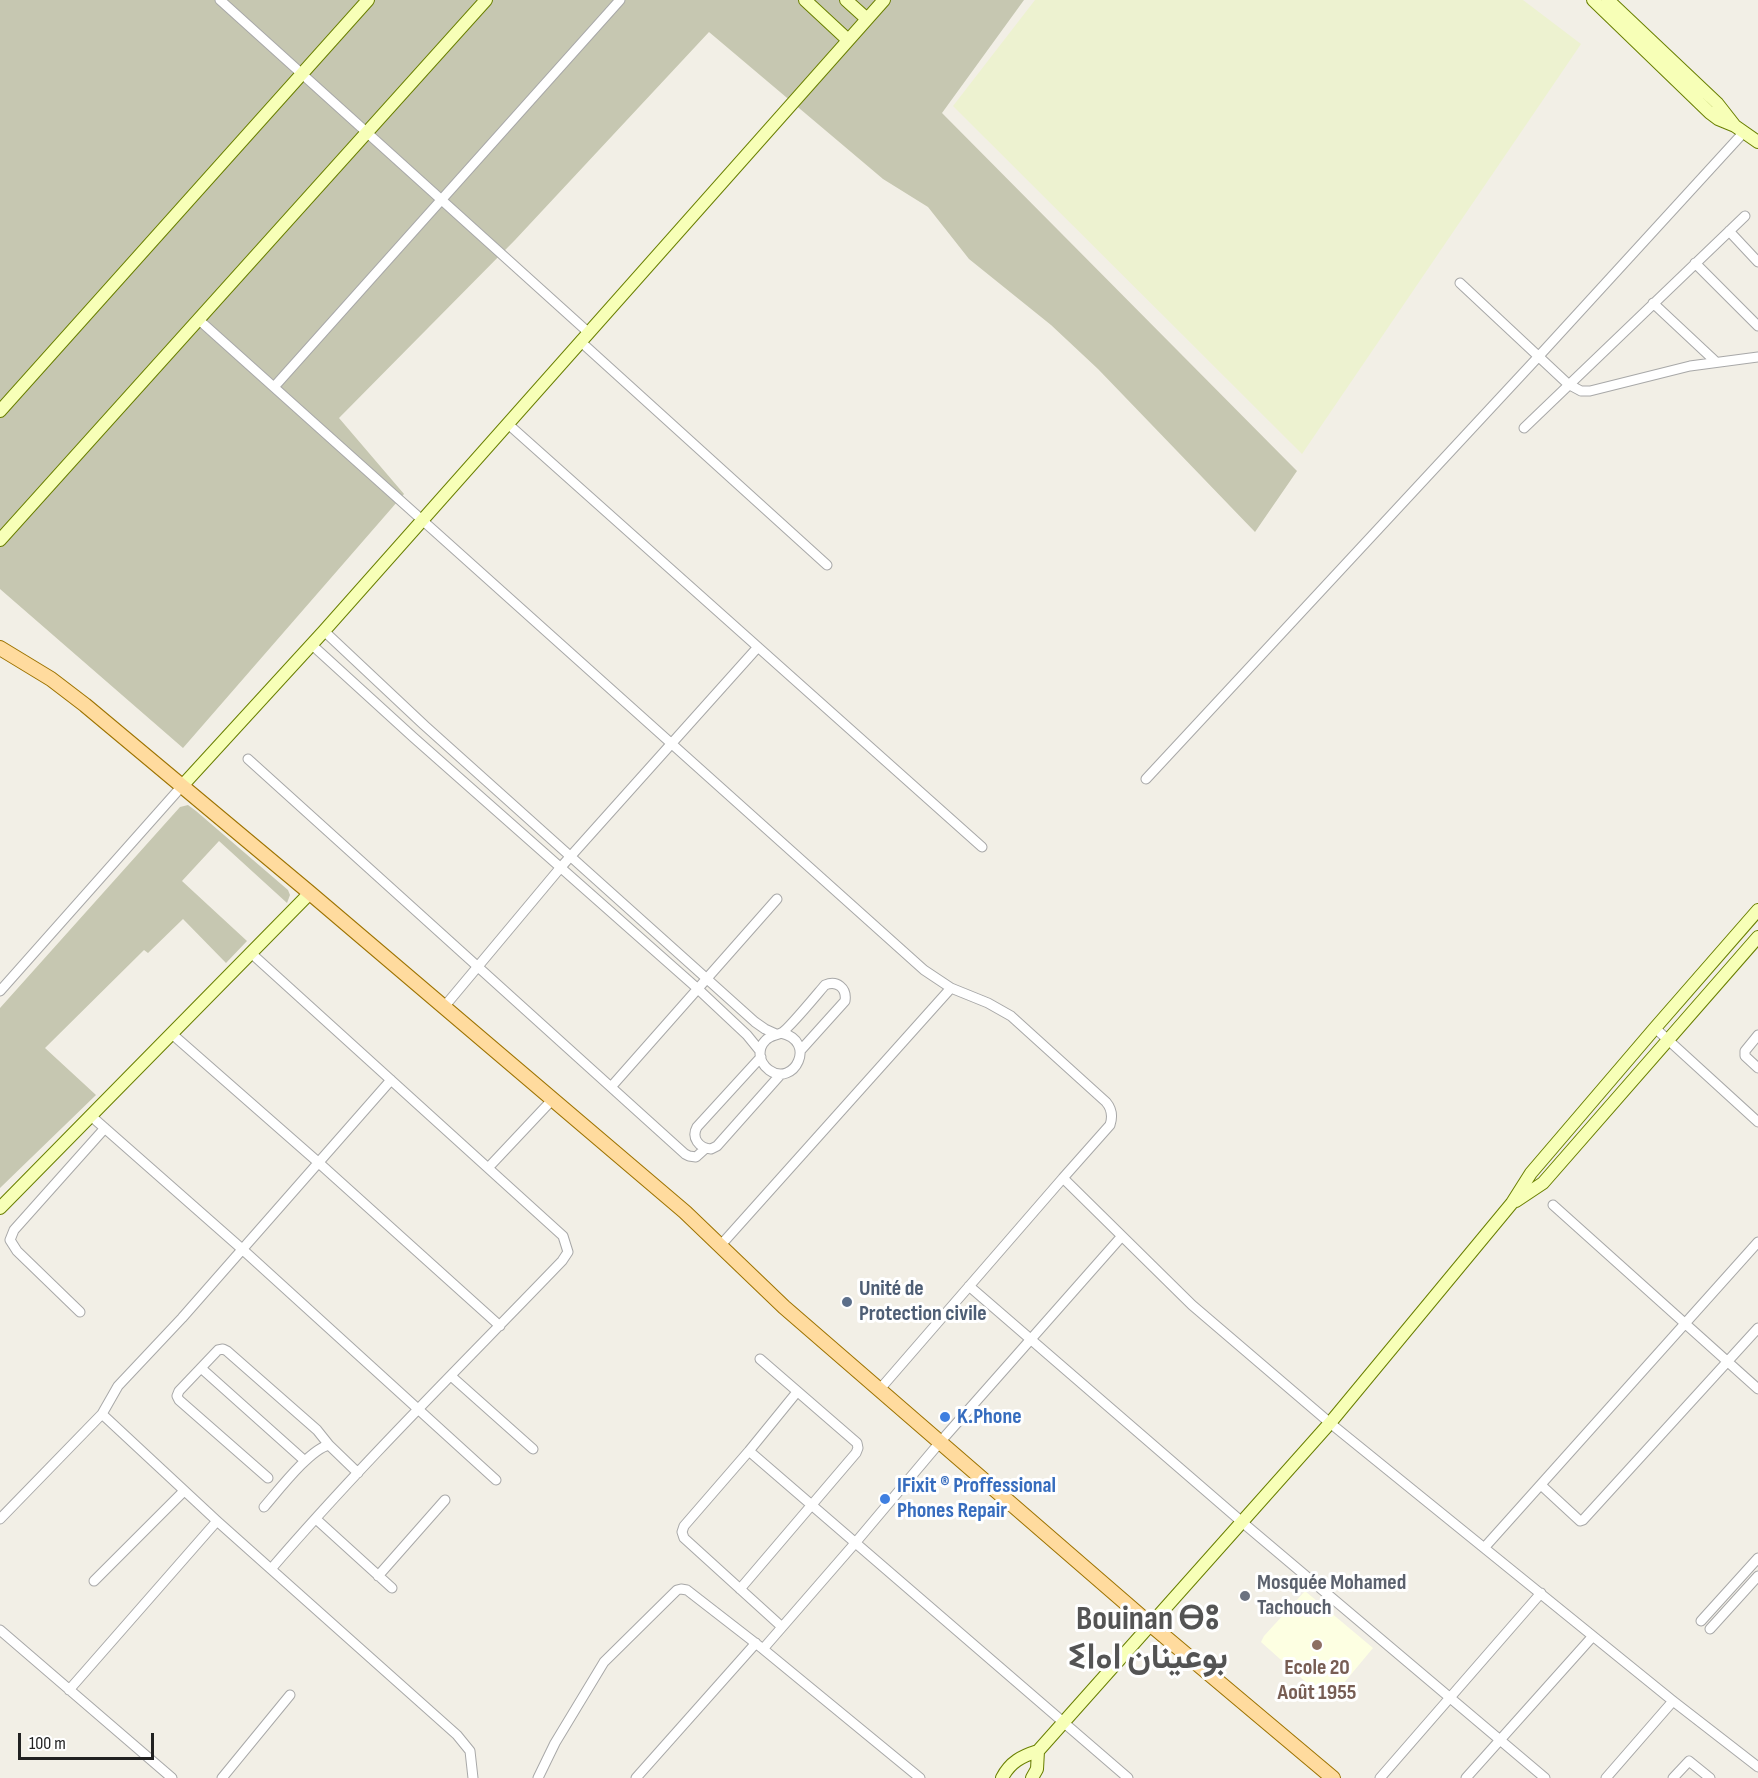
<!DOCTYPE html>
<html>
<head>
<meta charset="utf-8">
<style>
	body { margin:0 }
	#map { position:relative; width:1758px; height:1778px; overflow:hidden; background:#f2efe6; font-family:"Sofia Sans Condensed",sans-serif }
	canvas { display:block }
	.scale { position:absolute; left:18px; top:1733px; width:136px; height:27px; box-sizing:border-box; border:3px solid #212121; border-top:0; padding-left:8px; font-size:18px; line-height:21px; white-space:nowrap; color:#212121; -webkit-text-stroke:4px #fff; paint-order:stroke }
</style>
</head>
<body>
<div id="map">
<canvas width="1758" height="1778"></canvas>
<div class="scale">100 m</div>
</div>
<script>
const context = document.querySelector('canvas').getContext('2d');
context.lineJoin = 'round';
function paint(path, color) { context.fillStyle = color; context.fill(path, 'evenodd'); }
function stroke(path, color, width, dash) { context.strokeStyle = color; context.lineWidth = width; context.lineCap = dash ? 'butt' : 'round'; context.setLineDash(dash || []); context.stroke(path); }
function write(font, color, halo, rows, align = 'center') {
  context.font = font + ' "Sofia Sans Condensed",Vazirmatn,"Noto Sans Tifinagh",sans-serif'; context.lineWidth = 6; context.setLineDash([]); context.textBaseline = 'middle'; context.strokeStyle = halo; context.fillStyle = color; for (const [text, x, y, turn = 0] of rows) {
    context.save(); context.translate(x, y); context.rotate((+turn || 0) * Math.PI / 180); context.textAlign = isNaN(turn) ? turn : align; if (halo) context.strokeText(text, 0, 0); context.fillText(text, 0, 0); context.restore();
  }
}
paint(new Path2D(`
	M1305,1591L1373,1648L1328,1702L1261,1642L1264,1636Z`), '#fdffe2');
paint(new Path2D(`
	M0,0H1024L942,113L1297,471L1255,532L1098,369L1051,325L969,259L928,207L883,179L709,32L515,240L339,418L404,494L183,748L0,589Z
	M188,805L196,811L288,890L290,895L287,903L219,841L182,881L247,941L226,963L183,919L148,953L144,950L45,1048L96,1095L0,1188V1008L180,807Z`), '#c6c7b1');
paint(new Path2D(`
	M1035,0H1523L1581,44L1302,454L953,106Z`), '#edf2d0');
const street = new Path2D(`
	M220,0L589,333
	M1729,231L1758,262
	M1695,263L1758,326
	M1460,283L1568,384L1581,391H1590L1690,366L1758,357
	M1653,303L1715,361
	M199,320L924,970L951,988L988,1003L1011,1016L1106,1102C1112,1109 1113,1116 1110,1125L1063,1178L1192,1305L1330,1423L1673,1701L1758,1767
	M581,342L827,565
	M274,387L620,0
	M508,424L982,847
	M1524,428L1745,216
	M324,631L424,725L755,1022L765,1029L776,1034
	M311,644L413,737L698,989L747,1035L760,1051
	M248,759L685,1154L689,1156L696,1157L706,1148
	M1146,779L1539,356L1744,132
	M252,954L563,1236L568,1252L562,1261C464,1363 363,1462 271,1569
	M0,991L182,786
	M444,1007L561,867L758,647
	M1655,1028L1758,1122
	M781,1033C818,1041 794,1088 769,1070C764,1066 760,1060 760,1054C760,1049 761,1045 765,1041C770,1035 775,1036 781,1033C787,1031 818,993 825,985C837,980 847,988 845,1001L800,1051
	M172,1034L319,1163L500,1326
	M1758,1035L1745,1051V1056L1758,1068
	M761,1057L697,1127C691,1138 699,1148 711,1149L717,1146L781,1074
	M611,1087L777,899
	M91,1116L242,1249L496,1480
	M488,1168L552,1100
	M1553,1205L1758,1389
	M720,1246L951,988
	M969,1286L1242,1522L1545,1778
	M80,1312L17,1251L10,1240L14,1230L105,1128
	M201,1368L305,1461
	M451,1376L533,1449
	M880,1389L1063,1178
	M102,1414L217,1521L457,1735L470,1751L473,1778
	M749,1451L1128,1778
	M268,1478L179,1400L177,1396L179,1391L218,1350L223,1349L227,1351L317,1430L329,1445
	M1541,1485L1580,1521L1583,1520L1758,1328
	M264,1507C278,1491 310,1449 329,1445L358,1473
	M0,1519L102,1414L118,1386L182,1318L391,1080
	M316,1519L392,1588
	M1484,1548L1758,1242
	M378,1576L445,1500
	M94,1581L184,1491
	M740,1589L856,1453L858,1448L857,1443L760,1359
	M1701,1621L1758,1558
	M782,1627L684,1538L682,1532L684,1526L749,1451L797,1392
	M1710,1629L1758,1576
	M0,1630L172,1778
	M69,1690L217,1521
	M222,1778L290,1695
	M538,1778L555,1743L604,1662L677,1590L681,1589L687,1590L763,1649
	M636,1778L756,1643
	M920,1778L763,1649L856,1542L941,1441L1122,1236
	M1380,1778L1541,1593
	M1466,1778L1593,1636
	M1606,1778L1673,1701
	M1673,1778L1689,1761L1710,1778`);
const secondary = new Path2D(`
	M805,0L848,40
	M846,0L867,19
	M1593,0L1710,113L1718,119L1735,126
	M1608,0L1717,103L1735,126L1758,142
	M0,411L368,0
	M0,540L486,0
	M182,786L324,631L884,0
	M1516,1201L1543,1183L1758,937
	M0,1208L310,893
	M1002,1778C1010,1762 1022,1756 1038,1751L1330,1423L1512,1203L1531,1173L1655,1028L1758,910
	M1032,1778L1037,1769L1038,1751`);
const primary = new Path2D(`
	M0,648L51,679L85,705L310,893L685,1212L784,1307L1151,1625L1333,1778`);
stroke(street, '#a8a8a8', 11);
stroke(secondary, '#697f00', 14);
stroke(primary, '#9d7300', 16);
stroke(street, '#fff', 9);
stroke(secondary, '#f7ffb7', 12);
stroke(primary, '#ffdb9e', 14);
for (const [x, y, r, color] of [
	[847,1302,6,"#5c6f8a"],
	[945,1417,6,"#3f7fe0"],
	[885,1499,6,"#3f7fe0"],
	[1245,1596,6,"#6b7280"],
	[1317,1645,6,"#8d6e63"]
]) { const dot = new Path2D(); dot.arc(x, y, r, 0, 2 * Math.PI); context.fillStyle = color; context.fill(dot); stroke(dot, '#fff', 2); }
write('bold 22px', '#4e5e75', '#fff', [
	["Unité de",859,1289],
	["Protection civile",859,1314]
], 'left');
write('bold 22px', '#366cbe', '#fff', [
	["K.Phone",957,1417],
	["IFixit ® Proffessional",897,1486],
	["Phones Repair",897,1511]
], 'left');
write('bold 22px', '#5b616d', '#fff', [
	["Mosquée Mohamed",1257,1583],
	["Tachouch",1257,1608]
], 'left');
write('bold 22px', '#785e54', '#fff', [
	["Ecole 20",1317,1668],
	["Août 1955",1317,1693]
]);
write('bold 34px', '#545454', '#fff', [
	["Bouinan ⴱⵓ",1148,1620],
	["ⵉⵏⴰⵏ بوعينان",1148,1659]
]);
</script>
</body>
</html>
